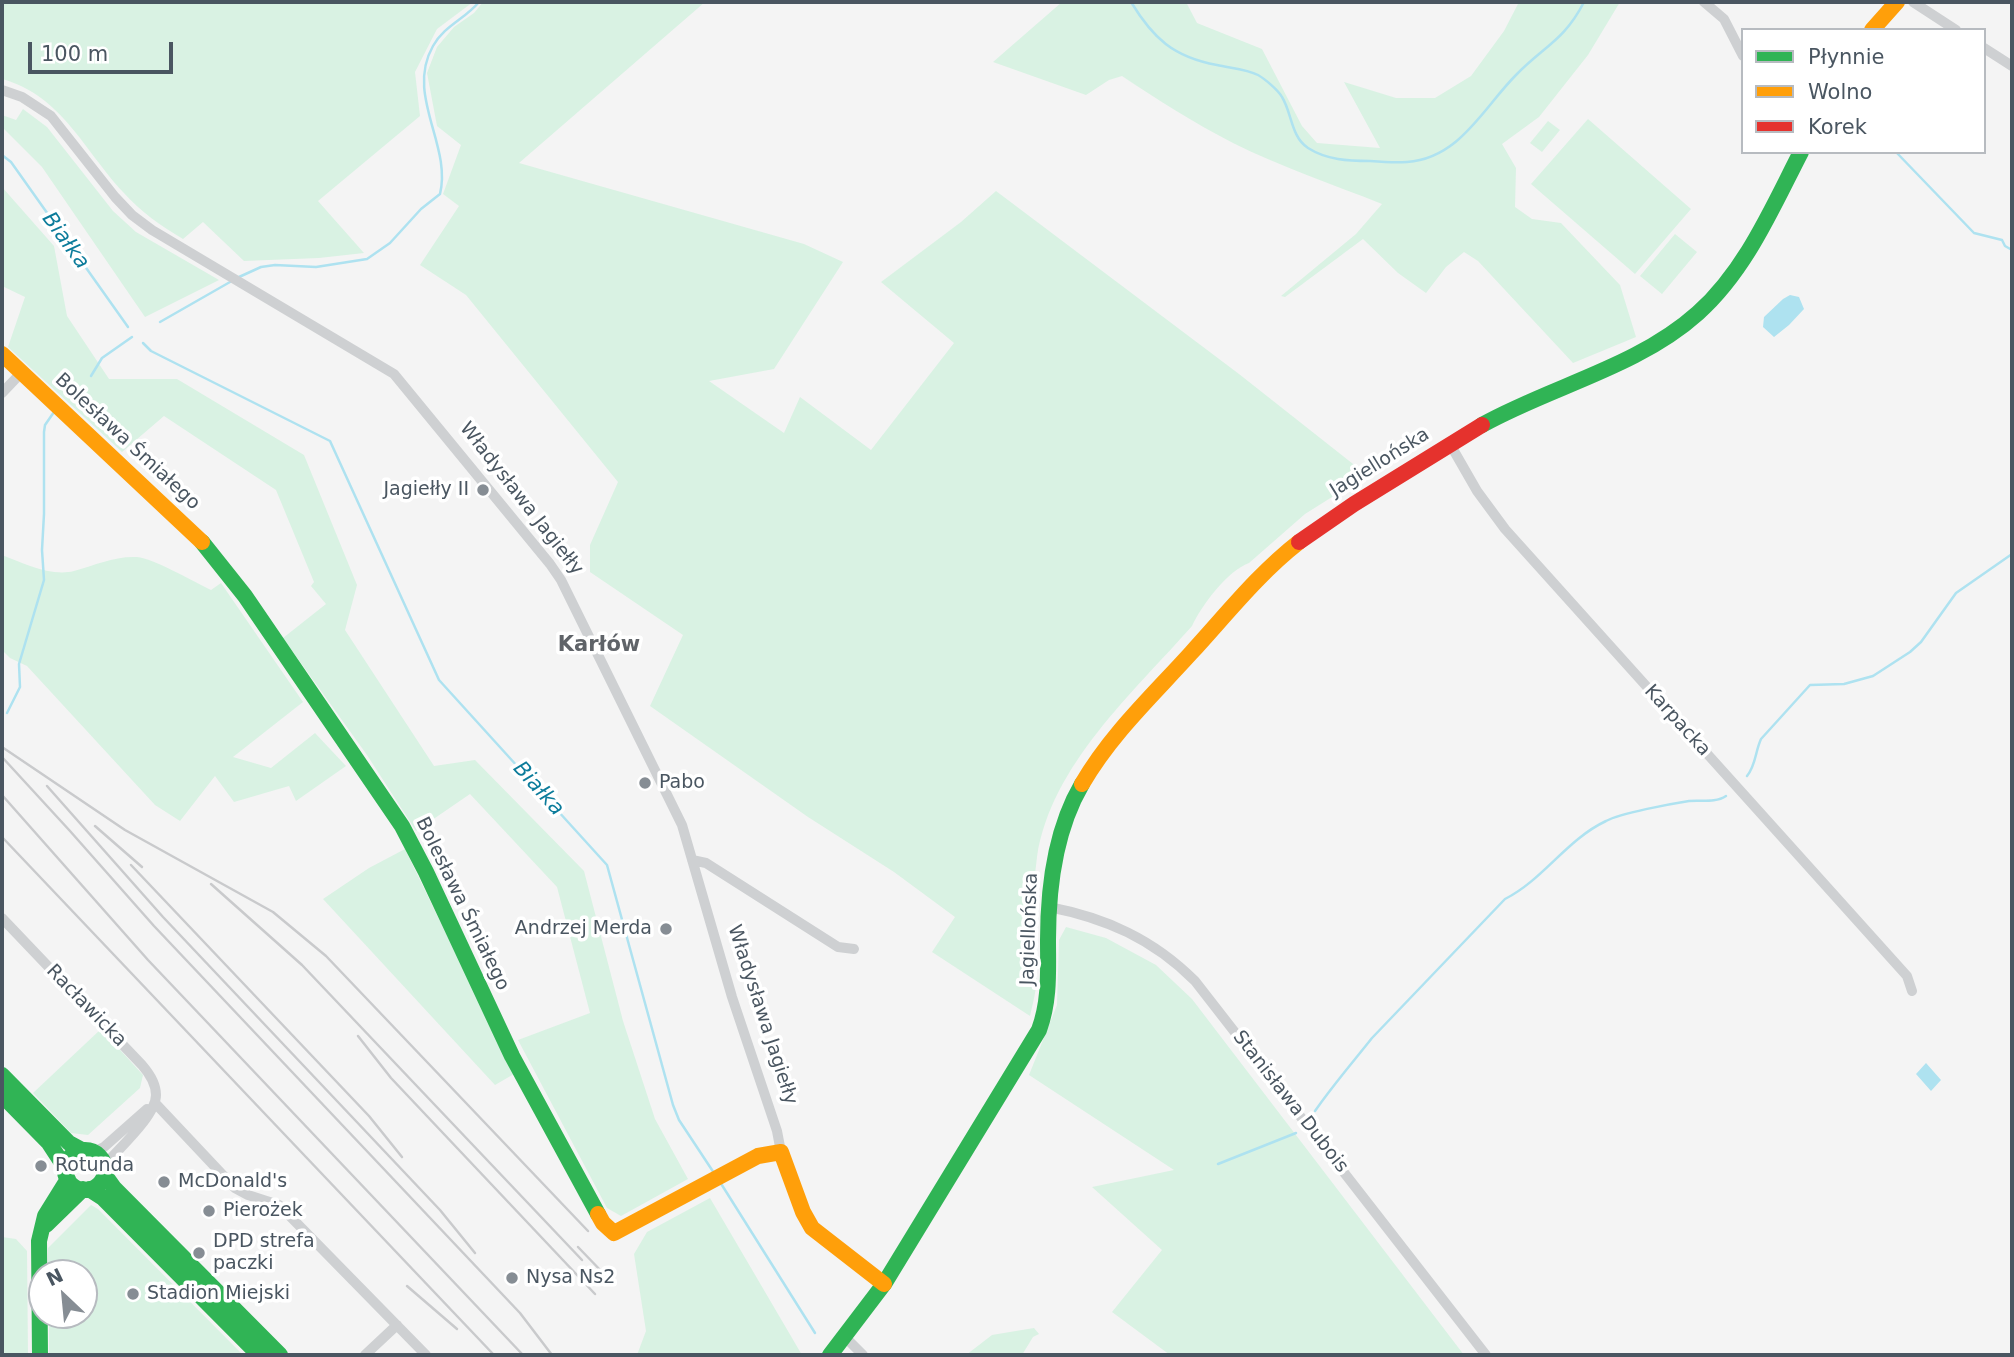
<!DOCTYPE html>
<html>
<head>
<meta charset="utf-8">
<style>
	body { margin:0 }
	#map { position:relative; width:2014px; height:1357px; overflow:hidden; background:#f4f4f4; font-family:"DejaVu Sans",sans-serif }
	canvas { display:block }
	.frame { position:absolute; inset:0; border:4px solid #4a5661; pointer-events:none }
	.legend { position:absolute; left:1741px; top:28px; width:245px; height:126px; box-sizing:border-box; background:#fff; border:2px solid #b7bbc0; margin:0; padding:9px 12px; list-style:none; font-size:21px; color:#4a5661 }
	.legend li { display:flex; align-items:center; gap:14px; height:35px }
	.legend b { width:35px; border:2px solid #b7bbc0 }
	.north { position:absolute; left:28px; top:1259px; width:70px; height:70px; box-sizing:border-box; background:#fff; border:2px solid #b7bbc0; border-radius:50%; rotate:334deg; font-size:19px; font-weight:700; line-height:28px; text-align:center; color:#4a5661 }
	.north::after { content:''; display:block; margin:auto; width:24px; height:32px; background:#868d94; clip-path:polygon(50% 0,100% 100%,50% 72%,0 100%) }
	.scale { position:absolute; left:28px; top:42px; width:145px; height:32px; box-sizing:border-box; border:4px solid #4a5661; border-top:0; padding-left:9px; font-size:21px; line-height:24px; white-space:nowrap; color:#4a5661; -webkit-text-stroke:5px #fff; paint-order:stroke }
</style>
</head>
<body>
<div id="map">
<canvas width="2014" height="1357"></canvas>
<div class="frame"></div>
<ul class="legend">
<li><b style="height:9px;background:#30b455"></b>Płynnie</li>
<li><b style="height:9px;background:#ff9f0a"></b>Wolno</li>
<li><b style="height:9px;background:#e5322d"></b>Korek</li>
</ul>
<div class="north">N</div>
<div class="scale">100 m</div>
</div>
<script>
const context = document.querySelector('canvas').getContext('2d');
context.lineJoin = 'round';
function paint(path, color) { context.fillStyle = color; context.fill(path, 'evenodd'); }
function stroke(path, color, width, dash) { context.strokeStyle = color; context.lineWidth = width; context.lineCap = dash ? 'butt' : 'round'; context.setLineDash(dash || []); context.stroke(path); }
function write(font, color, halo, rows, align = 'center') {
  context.font = font + ' "DejaVu Sans",sans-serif'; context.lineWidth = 7; context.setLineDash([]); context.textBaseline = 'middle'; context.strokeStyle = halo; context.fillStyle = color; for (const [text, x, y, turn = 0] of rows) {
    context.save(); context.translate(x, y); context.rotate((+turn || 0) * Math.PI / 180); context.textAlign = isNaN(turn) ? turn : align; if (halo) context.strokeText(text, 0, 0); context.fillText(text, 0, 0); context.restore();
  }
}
paint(new Path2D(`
	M3,2H473L437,29L415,72L420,116L318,201L364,253L319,258L244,261L203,222L183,239C161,226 141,212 123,192C84,150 61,95 2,79Z
	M483,2H705L519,163L804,244L843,262L774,369L709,381L784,433L800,397L871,450L954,343L881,282L961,222L996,191L1239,374L1367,475L1305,514L1249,563C1227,571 1202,605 1192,626C1133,693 1051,765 1037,857C1031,897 1037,935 1037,974C1037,988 1033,1003 1030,1016L932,952L955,917L894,872L808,817L650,706L683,635L590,572V545L618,482L466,295L420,265L459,206L443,194L461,145L437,126L427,73L437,47L454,27L474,13Z
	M1062,2H1186L1197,23L1262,49L1302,126L1317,143L1380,148L1344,82L1396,98H1435L1471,76L1504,31L1519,2H1620L1588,55L1539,117L1502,144L1516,168L1515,207L1532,219L1561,223L1620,285L1636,337L1573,363L1478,261L1464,252L1446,267L1426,293L1398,273L1363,239L1285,297L1281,296L1356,234L1382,204C1332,184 1281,167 1233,143C1194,123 1158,100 1122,76L1109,80L1086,95L993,62Z
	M23,109L47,127L113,211L136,232L219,280L145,317L42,167L2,127V115L16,120Z
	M1588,119L1691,209L1635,274L1531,184Z
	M1548,121L1560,130L1542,152L1530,143Z
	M2,187L54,246L67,316L109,379H177L304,455L357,585L345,630L434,766L475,760L584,871L623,1021L655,1119L688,1179L621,1216L607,1208L518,1040L590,1013L557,887L470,794L416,831L367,755L283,638L326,604L311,586L314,582L276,490L164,416L122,452L8,347L25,297L2,286Z
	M1675,234L1697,252L1662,294L1640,276Z
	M2,555C23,563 51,577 74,571C96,565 114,556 137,557C153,558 194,582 211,590L221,583L303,702L233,757L271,768L315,733L346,766L296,801L289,786L234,802L215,776L180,821L155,805L27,666L10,658L2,650Z
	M405,849L514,1074L495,1085L323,899L369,868Z
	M1066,927L1106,938L1156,965L1192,999L1464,1355H1170L1112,1312L1162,1250L1092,1187L1174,1170L1029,1075L1057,1005L1059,940Z
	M101,1029L143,1075L140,1088L88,1135L71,1133L33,1093Z
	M710,1198L802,1355H637L646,1331L634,1254L647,1232Z
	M91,1205L98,1209L243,1355H54L49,1353V1315H84V1273H48V1248Z
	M2,1237L16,1239L27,1251L28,1355H2Z
	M1034,1328L1039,1334L1033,1337L1022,1355H966L992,1335Z`), '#d9f2e3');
paint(new Path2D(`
	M1790,295L1799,297L1804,309L1789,325L1774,337L1763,327L1764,317L1783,299Z
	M1926,1063L1941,1080L1931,1091L1916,1074Z`), '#aee2f0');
stroke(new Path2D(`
	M1131,2C1153,38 1173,57 1217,65C1230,68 1247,69 1258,75C1265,79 1278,90 1282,97C1292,113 1291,137 1308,148C1327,160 1348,161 1370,161C1382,162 1395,163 1407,162C1460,158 1483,108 1516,75C1544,46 1564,41 1584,2
	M1896,152L1974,233L2002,240L2005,246L2012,250
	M2,155L11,162L128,327
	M239,277L261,267L275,265L316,267L367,259L390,243L421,209L440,194C452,145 405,95 433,46C444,26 465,19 479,2
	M160,322L230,282
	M143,343L151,351L330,441L439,680L607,865L673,1105L679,1120L714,1173
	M91,376L102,358L132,337
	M7,713L20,687L19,664L44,580L42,550L44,514V432L45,425L54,412
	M1747,776C1756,765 1755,752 1761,739L1810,685L1844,684L1873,676L1910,652L1921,642L1956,593L2012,554
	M1315,1111C1333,1085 1353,1062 1372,1038L1505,899C1544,879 1566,840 1606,821C1621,813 1670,804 1689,801C1701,800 1716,803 1726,796
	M1218,1164L1296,1133
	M720,1182L815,1333`), '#aee2f0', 2.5);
stroke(new Path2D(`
	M1704,2L1724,19L1743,56
	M1913,2L1956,30
	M1984,48L2012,66
	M2,90L22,97L51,116L115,197L132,215L152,230L394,374L550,564L561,580L682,825L732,997L777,1131L781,1152
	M2,393L22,372
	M1450,444L1477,491L1505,529L1907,976L1912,991
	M692,860L706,863L838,947L854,949
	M1049,907C1106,918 1153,939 1195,981L1486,1355
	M2,918L142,1065C149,1073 156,1084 156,1095C156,1116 118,1149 104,1166
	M155,1103L235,1188L248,1195L279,1205L426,1355
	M93,1152L104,1147L147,1109
	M845,1337L863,1355
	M365,1355L397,1325`), '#ced0d2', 10);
stroke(new Path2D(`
	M1482,425C1552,386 1638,367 1698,313C1746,270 1772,208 1801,152
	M202,542L245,596L402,826L426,872L512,1056L598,1214
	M2,1075L69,1143L82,1150
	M2,1095L49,1143L66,1169
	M65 1170a20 20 0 1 1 40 0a20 20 0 1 1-40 0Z
	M104,1174L114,1188L280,1355
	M89,1189L103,1198L259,1355
	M46,1225L83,1189
	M40,1355L39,1241L45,1216L68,1179
	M830,1355L884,1284L1039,1030C1050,1000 1048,971 1048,940C1048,886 1055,830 1082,784`), '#30b455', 16);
stroke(new Path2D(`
	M1872,30L1897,2
	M2,354L202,542
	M1082,784C1111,734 1153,695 1191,653C1226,615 1258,574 1299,542
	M598,1214L603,1223L614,1233L758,1156L781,1152L803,1212L812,1228L884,1284`), '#ff9f0a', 16);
stroke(new Path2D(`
	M1299,542L1354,504L1482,425`), '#e5322d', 16);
stroke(new Path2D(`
	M2,747L125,830L273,912L326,956L588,1231
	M2,757L70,831L154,926L520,1313L552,1355
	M47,786L163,917L440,1210L475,1253
	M2,795L148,960L523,1355
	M95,826L142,867
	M2,837L494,1355
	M131,865L369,1116L402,1157
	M211,884L302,965L582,1260
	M358,1036L391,1078L595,1294
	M578,1247L605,1275
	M407,1286L457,1329`), '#c9cacc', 2.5);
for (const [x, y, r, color] of [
	[483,490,7,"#868d94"],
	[645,783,7,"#868d94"],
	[666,929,7,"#868d94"],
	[41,1166,7,"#868d94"],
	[164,1182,7,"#868d94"],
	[209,1211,7,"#868d94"],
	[199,1253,7,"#868d94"],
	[512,1278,7,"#868d94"],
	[133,1294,7,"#868d94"]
]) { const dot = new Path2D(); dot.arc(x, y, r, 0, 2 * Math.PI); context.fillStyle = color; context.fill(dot); stroke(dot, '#fff', 2.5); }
write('19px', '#4a5661', '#fff', [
	["Bolesława Śmiałego",127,442,43],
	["Jagiellońska",1380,463,-32],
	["Władysława Jagiełły",521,499,52],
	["Karpacka",1677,721,48],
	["Bolesława Śmiałego",462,904,64],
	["Jagiellońska",1030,929,-88],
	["Racławicka",86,1006,46],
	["Władysława Jagiełły",762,1015,72],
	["Stanisława Dubois",1290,1102,52]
]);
write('19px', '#4a5661', '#fff', [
	["Jagiełły II",469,490,"right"],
	["Pabo",659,783],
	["Andrzej Merda",652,929,"right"],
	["Rotunda",55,1166],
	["McDonald's",178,1182],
	["Pierożek",223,1211],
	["DPD strefa",213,1242],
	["paczki",213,1264],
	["Nysa Ns2",526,1278],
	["Stadion Miejski",147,1294]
], 'left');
write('italic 21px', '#0c7c9b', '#fff', [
	["Białka",65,241,54],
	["Białka",538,789,48]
]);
write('bold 21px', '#5f6368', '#fff', [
	["Karłów",599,646]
]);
</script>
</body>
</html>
